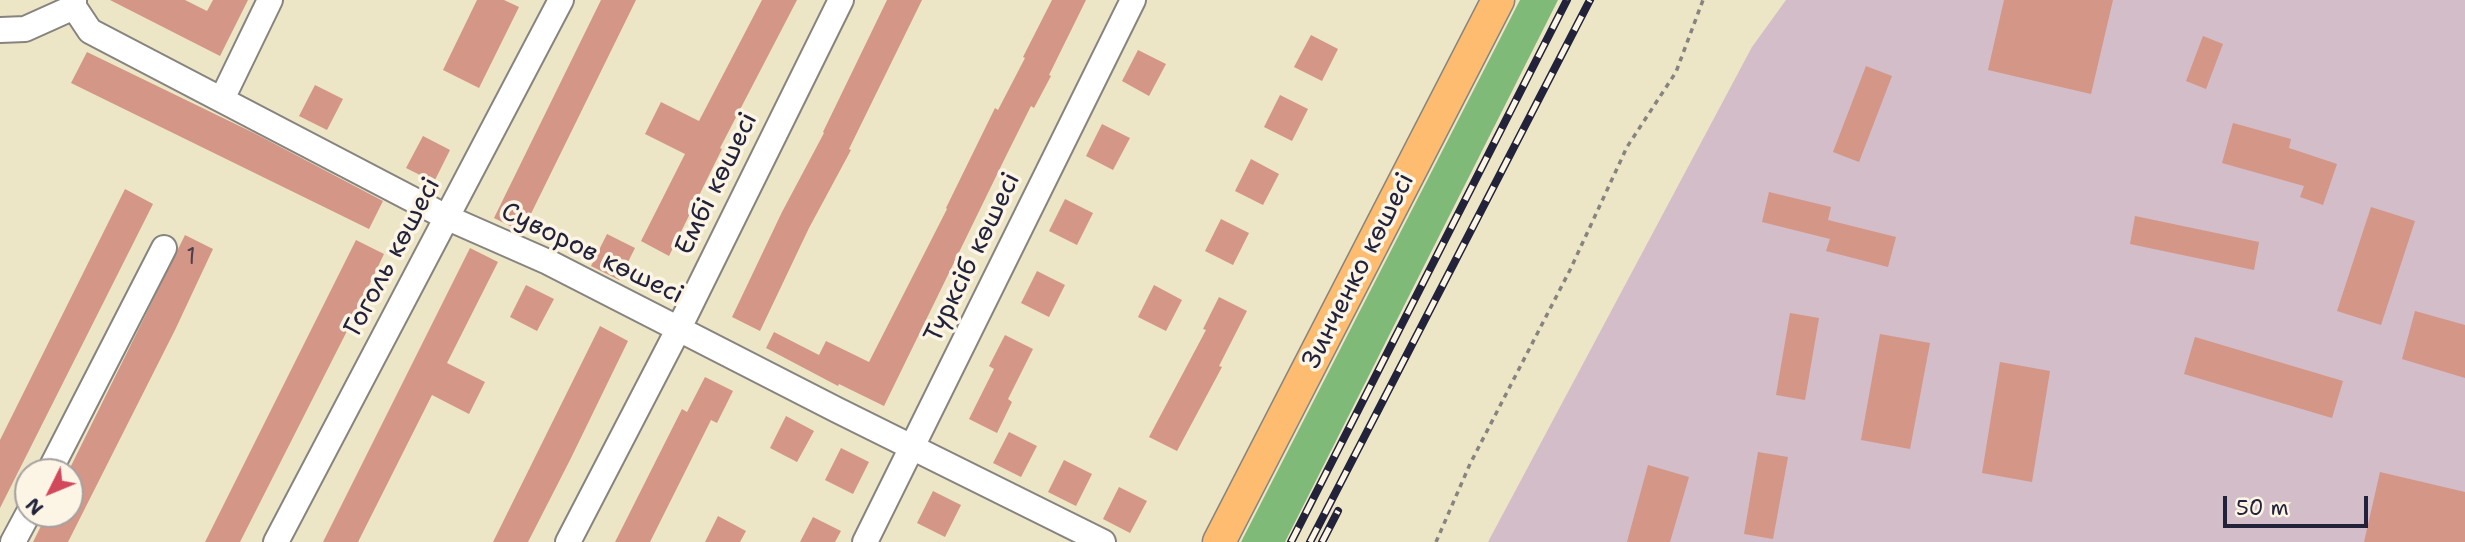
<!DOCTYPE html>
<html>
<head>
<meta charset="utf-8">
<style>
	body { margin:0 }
	#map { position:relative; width:2465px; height:542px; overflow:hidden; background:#ece5c6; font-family:"Shantell Sans",sans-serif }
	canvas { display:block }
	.north { position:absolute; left:14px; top:458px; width:70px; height:70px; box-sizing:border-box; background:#fcf5e5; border:2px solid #a5a1a1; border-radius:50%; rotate:227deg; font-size:19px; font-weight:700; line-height:28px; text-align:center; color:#22223b }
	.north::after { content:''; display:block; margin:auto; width:24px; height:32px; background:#d1495b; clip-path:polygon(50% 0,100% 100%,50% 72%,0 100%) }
	.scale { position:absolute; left:2223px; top:496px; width:145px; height:32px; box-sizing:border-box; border:4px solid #22223b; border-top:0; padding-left:9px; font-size:21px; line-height:24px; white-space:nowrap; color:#22223b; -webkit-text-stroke:5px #fcf5e5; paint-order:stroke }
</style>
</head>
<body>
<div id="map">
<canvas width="2465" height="542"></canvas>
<div class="north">N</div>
<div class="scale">50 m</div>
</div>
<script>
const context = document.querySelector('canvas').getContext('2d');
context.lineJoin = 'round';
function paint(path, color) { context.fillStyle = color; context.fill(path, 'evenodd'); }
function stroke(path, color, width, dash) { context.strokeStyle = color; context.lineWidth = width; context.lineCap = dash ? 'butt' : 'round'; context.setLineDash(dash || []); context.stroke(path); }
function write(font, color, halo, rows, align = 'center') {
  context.font = font + ' "Shantell Sans",sans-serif'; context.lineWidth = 7; context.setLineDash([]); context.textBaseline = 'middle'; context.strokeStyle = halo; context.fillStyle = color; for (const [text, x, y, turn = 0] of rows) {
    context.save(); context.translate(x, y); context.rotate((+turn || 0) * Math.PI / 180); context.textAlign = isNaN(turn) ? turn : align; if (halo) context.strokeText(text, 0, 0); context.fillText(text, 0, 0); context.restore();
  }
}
paint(new Path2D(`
	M1786,0H2465V542H1488L1752,47Z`), '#d2bdc8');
paint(new Path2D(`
	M1520,0H1558L1285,542H1241Z`), '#80ba78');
paint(new Path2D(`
	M110,0H185L207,11L213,0H248L220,56Z
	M477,0H504L519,7L479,88L443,70Z
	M601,0H636L522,232L494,218Z
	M762,0H797L720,148L722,149L669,256L641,241L685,154L645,134L661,102L699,121Z
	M887,0H922L849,149L851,150L809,228L760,331L732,317L782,212L824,133L823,132Z
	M1052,0H1086L1049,75L1051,76L1034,108L1031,106L1006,156L884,406L839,384L838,386L766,348L774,332L819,355L826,341L869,362L947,209L946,208L995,108L998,110L1025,58L1023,57Z
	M2004,0H2113L2091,94L1988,70Z
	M1311,35L1338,49L1322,81L1294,67Z
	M2203,36L2223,44L2206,89L2186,81Z
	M1138,50L1166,64L1149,96L1122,81Z
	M87,52L256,134L383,201L369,229L71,83Z
	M1866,66L1892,76L1859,162L1833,152Z
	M315,85L343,99L327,130L299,116Z
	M1280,95L1308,109L1292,141L1264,127Z
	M2233,123L2291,139L2289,148L2337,164L2323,205L2300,197L2304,186L2222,163Z
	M1102,124L1130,138L1113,170L1086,156Z
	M423,136L450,150L434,182L406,168Z
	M1251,159L1279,174L1263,205L1235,191Z
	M125,189L153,204L0,508V440Z
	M1769,192L1831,207L1828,220L1896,237L1888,267L1826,251L1830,239L1762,222Z
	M1065,199L1093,213L1077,245L1049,231Z
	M2371,207L2415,221L2381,325L2337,311Z
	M2135,216L2259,242L2254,270L2130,244Z
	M1221,219L1249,233L1233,265L1205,251Z
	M607,234L635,248L619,280L591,266Z
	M185,235L213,249L175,330L68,542H33L47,514H70V468Z
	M356,240L384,254L347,331L240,542H205Z
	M470,248L498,262L447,363L485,382L469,414L432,395L358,542H323Z
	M1037,271L1065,285L1049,317L1021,303Z
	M526,285L554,299L537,331L510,317Z
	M1154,285L1182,300L1166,331L1138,317Z
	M1219,297L1247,311L1219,366L1222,367L1177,451L1149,437L1206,330L1203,329Z
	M2415,311L2465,325V378L2402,359Z
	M1790,313L1819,318L1805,400L1776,395Z
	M600,326L628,341L570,460L528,542H493Z
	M1880,334L1930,343L1910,449L1861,440Z
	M1005,335L1033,349L1008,399L1012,402L997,433L969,419L994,369L989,366Z
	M2195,337L2343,381L2332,418L2184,374Z
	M2000,362L2050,371L2032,482L1982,473Z
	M705,377L733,391L717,423L711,420L650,542H615L682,409L687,412Z
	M786,416L814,431L797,462L770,448Z
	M1009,432L1037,446L1021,477L993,463Z
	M841,448L869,462L853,494L825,480Z
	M1758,452L1788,457L1773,539L1744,534Z
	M1064,460L1092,474L1076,506L1048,492Z
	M1648,465L1689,477L1670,542H1627Z
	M2380,472L2465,492V542H2364Z
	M1119,487L1147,501L1130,533L1103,519Z
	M933,491L961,505L945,537L917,523Z
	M718,516L746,531L740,542H705Z
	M813,517L841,531L835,542H800Z`), '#d49686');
const minor = new Path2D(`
	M74,0V7L90,31L448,218L548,262L837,410L1103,542
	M0,30L25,29L74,7
	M222,99L270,0
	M49,472L164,248
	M13,542L28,514
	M276,542L561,0
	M568,542L679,328L841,0
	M865,542L1133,0`);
const major = new Path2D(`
	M1219,542L1498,0`);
stroke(minor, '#878480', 28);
stroke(major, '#878480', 35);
stroke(new Path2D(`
	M1436,542L1470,464L1570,270L1627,147L1676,72L1703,0`), '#878480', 3.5, [5, 5]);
stroke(minor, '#fff', 24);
stroke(major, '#fdbc6f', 32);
const rail = new Path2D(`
	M1291,542L1567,0
	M1310,542L1590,0
	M1322,542L1338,511`);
stroke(rail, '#22223b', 8);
stroke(rail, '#fcf5e5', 5, [16]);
write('23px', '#4e3f4e', null, [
	["1",191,258]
]);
write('26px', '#22223b', '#fcf5e5', [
	["Ембі көшесі",717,184,-64],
	["Суворов көшесі",592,254,26],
	["Гоголь көшесі",393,257,-62],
	["Түрксіб көшесі",973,258,-64],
	["Зинченко көшесі",1359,271,-63]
]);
</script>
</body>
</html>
